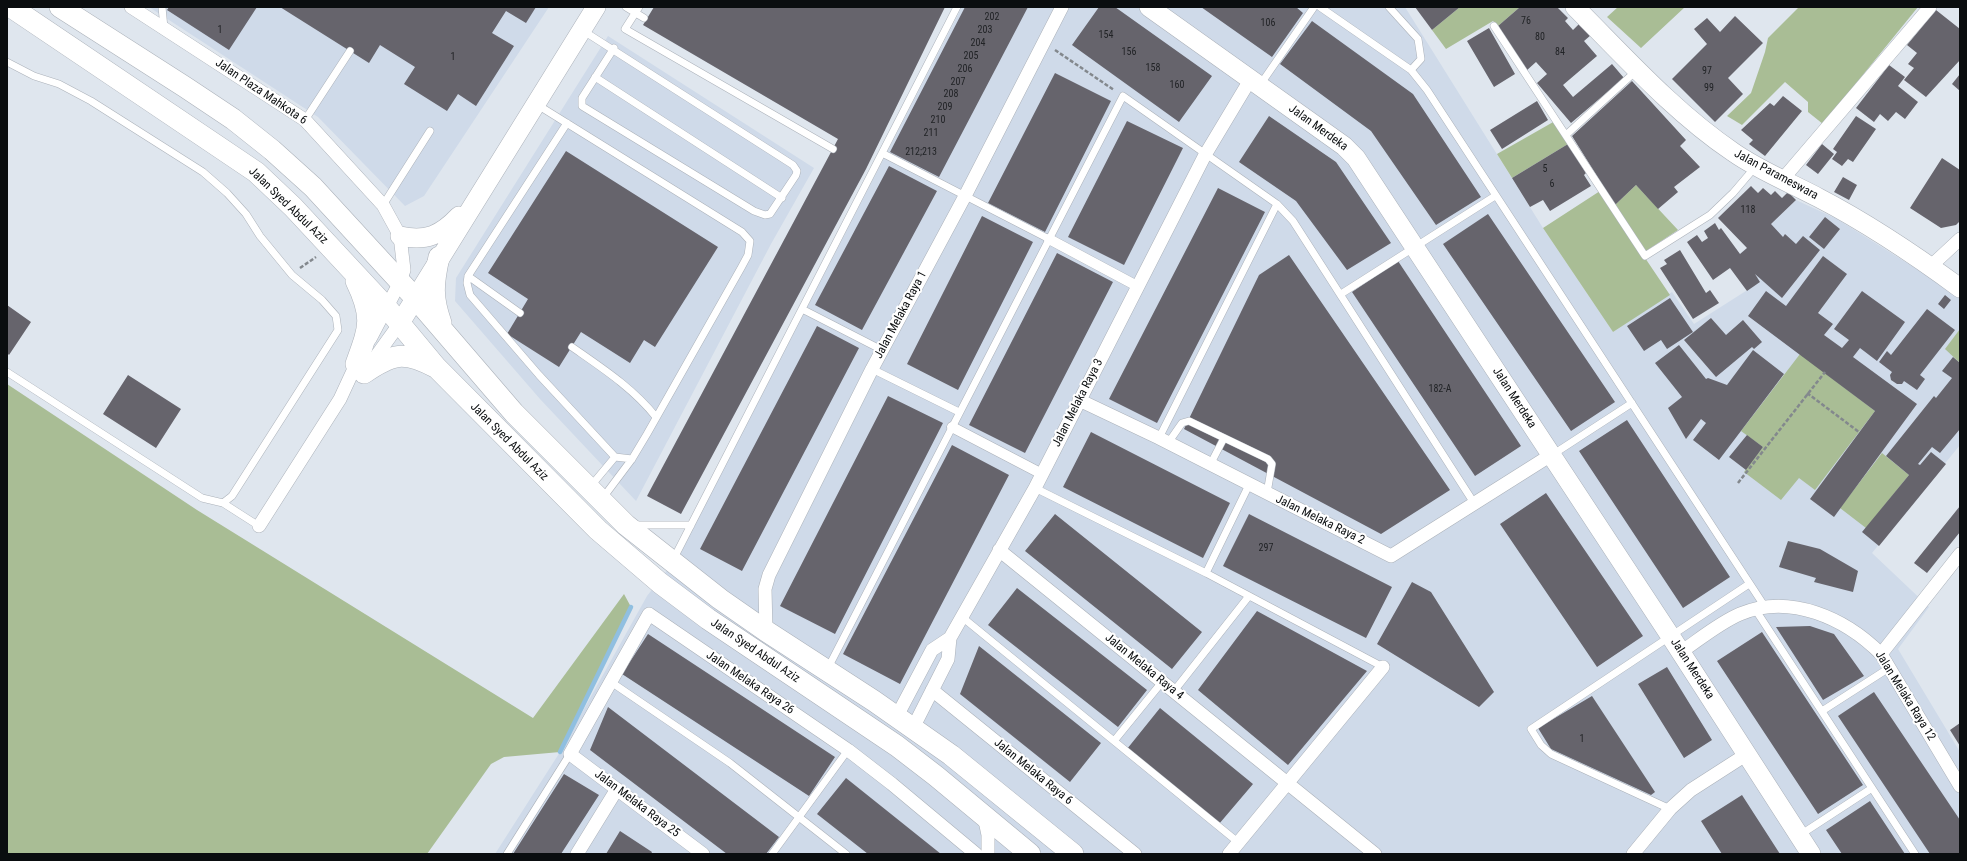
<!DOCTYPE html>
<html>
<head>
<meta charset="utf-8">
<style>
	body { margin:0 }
	#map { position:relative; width:1967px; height:861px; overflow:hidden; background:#dfe6ee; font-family:"Roboto Condensed",sans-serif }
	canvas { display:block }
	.frame { position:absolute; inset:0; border:8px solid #0a0d0f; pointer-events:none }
</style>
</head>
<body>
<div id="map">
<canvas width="1967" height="861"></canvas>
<div class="frame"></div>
</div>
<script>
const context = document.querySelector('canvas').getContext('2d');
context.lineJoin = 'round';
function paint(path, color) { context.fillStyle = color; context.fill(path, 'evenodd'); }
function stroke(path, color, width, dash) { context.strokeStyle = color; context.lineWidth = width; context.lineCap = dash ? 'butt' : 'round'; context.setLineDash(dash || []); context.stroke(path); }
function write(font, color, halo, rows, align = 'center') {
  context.font = font + ' "Roboto Condensed",sans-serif'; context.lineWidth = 4; context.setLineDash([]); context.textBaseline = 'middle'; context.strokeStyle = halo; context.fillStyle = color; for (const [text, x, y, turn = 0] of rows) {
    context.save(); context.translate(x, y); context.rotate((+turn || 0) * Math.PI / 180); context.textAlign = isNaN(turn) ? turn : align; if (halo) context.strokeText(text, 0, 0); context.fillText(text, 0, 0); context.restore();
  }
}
paint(new Path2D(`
	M149,7H549L424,196L405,206L318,117Z
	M962,7H1405L1543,228L1613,332L1672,292L1694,324L1760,282L1740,254L1796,200L1837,219L1942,285L1960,298V445L1872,553L1929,607L1898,649L1960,752V854H495L560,752L647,596L679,555Z
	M608,36L814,168L771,244L636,501L540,399L455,301L456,278Z`), '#cfdae9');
paint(new Path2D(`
	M1460,7H1520L1498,26L1493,21L1446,49L1432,30Z
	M1618,7H1685L1641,48L1607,17Z
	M1799,7H1918L1823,124L1808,112V102L1785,82L1742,125L1727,116L1751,93L1765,52L1768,38Z
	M1555,121L1568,144L1512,178L1497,154Z
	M1636,185L1678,230L1646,251L1615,205Z
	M1600,191L1670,295L1613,332L1543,228Z
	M1960,329V363L1945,349Z
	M1800,354L1875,411L1815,490L1799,478L1781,500L1744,472L1763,447L1741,431Z
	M7,384L197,510L533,718L624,594L631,607L560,752L504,757L491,764L427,854H7Z
	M1882,453L1909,475L1866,528L1840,508Z`), '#a9bd95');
stroke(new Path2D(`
	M560,752L631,607`), '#90bfe0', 4.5);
paint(new Path2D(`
	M169,7H257L229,50L167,10Z
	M280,7H536L526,23L506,11L492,33L514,46L476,106L458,94L447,111L404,84L415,67L380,45L369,63Z
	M654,7H945L866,169L681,514L647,496L838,139L643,25Z
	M965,7H1028L939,177L890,152Z
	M1099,7H1115L1212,76L1179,122L1072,45Z
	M1201,7H1296L1303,13L1272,57Z
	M1415,7H1460L1432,30Z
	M1520,7H1557L1568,18L1565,21L1573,30L1580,23L1591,35L1584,41L1597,56L1563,85L1573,97L1612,64L1624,78L1571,123L1537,83L1547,74L1536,62L1526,71L1498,26Z
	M1936,10L1960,29V60L1926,97L1904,80L1914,68L1908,64L1917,53L1907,45Z
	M1735,16L1763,43L1728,78L1743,94L1715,122L1672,79L1707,44L1694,29L1707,18L1720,32Z
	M1312,21L1413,94L1481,197L1436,225L1371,131L1280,64Z
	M1489,28L1515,74L1494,87L1467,41Z
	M1889,65L1905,77L1898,86L1918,102L1905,119L1896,112L1888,121L1880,114L1874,122L1856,108Z
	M1055,73L1111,101L1045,232L988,203Z
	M1960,74V91L1952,84Z
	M1632,81L1686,140L1680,146L1700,167L1674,187L1678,192L1658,209L1636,185L1615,205L1572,136Z
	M1783,96L1802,111L1765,156L1749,144L1753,140L1741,130L1770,103L1774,106Z
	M1537,101L1548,120L1502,149L1490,130Z
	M1269,116L1336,162L1391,243L1347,270L1296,201L1239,162Z
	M1856,116L1876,129L1853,162L1848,159L1842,166L1832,159L1837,152L1833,149Z
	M1127,121L1183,148L1124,265L1068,237Z
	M1568,144L1586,173L1584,175L1591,186L1550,211L1543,200L1530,207L1512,178Z
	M1822,144L1834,154L1818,174L1806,165Z
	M566,151L718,247L655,347L644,340L630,363L581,332L559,367L507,334L528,299L488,273Z
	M1942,158L1960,170V221L1956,225L1941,228L1910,208Z
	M889,166L937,191L862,330L815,305Z
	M1843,177L1857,185L1849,200L1834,192Z
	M1751,186L1758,193L1763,188L1771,195L1775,191L1782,198L1788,192L1796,200L1771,224L1783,237L1785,234L1796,244L1803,236L1820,250L1782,298L1755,274L1760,282L1747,291L1730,268L1713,280L1687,242L1697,235L1702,242L1708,238L1704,231L1715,223L1719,230L1721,228L1740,254L1747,248L1718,218Z
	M1218,188L1265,212L1157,423L1109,399Z
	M1488,214L1615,402L1571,431L1443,244Z
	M982,216L1033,242L958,390L907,364Z
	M1825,217L1840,229L1824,249L1809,237Z
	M1680,250L1706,293L1710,290L1719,303L1693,319L1660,268L1667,264L1664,260Z
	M1057,253L1113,282L1025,453L969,425Z
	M1289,255L1450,490L1381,534L1184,429L1259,275Z
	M1823,256L1847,274L1818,313L1833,324L1824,335L1842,348L1849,340L1834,329L1862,291L1905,322L1877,361L1860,348L1853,357L1917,404L1834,517L1810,499L1875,411L1748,316L1766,291L1786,306Z
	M1398,261L1521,446L1475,476L1352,292Z
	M1945,295L1951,300L1944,309L1938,304Z
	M1670,298L1693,332L1667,349L1661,340L1644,351L1627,326Z
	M7,305L31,322L9,355L7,353Z
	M1927,309L1955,330L1920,375L1925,379L1917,390L1904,381L1902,384H1897L1891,380L1890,375L1892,372L1879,362L1887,351L1891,355Z
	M1711,318L1726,335L1743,320L1762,342L1754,349L1752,347L1716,377L1684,340Z
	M817,326L859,348L742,571L700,549Z
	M1679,345L1706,379L1708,378L1727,385L1753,350L1784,374L1719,460L1693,440L1706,423L1701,419L1686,439L1668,408L1682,397L1655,363Z
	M1953,357L1960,363V429L1940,453L1932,447L1918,464L1920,465L1931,452L1946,464L1879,546L1862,532L1909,475L1886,456L1934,396L1936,398L1952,378L1942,371Z
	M128,375L181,409L156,448L103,414Z
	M888,396L943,423L835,634L780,606Z
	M1627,420L1730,577L1683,608L1579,451Z
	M1091,432L1230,503L1203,558L1063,487Z
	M1747,435L1763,447L1746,470L1729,457Z
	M952,445L1009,475L900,684L843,654Z
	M1546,493L1643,636L1597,667L1500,524Z
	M1960,506V532L1927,573L1914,563Z
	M1055,514L1202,632L1172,669L1025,551Z
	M1249,514L1392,587L1366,638L1223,566Z
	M1788,541L1820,549L1858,571L1853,592L1814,582L1816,578L1779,567Z
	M1412,582L1431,592L1494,692L1479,707L1377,644Z
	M1017,588L1147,690L1118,727L988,625Z
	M1257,611L1367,671L1288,765L1198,690Z
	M1810,626L1834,634L1864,676L1823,700L1776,627Z
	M1762,632L1863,785L1818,814L1717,661Z
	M648,634L835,757L809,796L622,674Z
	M979,646L1101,743L1070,782L960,694Z
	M1667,667L1712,740L1684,758L1638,684Z
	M1874,692L1960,820V854H1930L1838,716Z
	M1592,696L1655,792L1651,795L1551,749L1538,728Z
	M608,707L779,837L766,854H727L590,750Z
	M1160,708L1253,784L1219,824L1127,749Z
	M1960,723V746L1950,730Z
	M564,774L599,795L561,854H513Z
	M846,778L941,854H868L817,814Z
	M1742,795L1780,854H1722L1701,821Z
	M1870,801L1905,854H1842L1826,830Z
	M620,831L652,852L651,854H606Z`), '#66646c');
const service = new Path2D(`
	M162,7L164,28
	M626,7L644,18
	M639,7L625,29L833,149
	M1320,7L1411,70L1427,90L1765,607
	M1389,7L1418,39L1421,59L1411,70
	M1494,26L1645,256L1710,215L1733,193L1756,166
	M582,30L793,165L797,171L796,175L770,214L765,215L754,211L582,106V98L614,48
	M7,62L34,76L59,84L91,101L203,172L227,193L246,214L260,236L292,275L322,300L336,316L338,330L232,496L223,503L202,498L7,372
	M595,77L782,198
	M1260,85L1314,7
	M536,104L742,232L750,241L748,255L741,268L647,434L632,459L602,499
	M305,120L350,51
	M567,123L468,276L467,283L470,295L539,375L615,457L632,459
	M1567,134L1636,71
	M882,153L1049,239
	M383,205L430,131
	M468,276L520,313
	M1341,294L1495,196
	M802,309L882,350
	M572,347C602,368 633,388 656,417
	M872,369L959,412
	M1159,438L1277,204
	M1168,443L1182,423L1189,421L1268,459L1272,464L1267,493
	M1552,455L1632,403
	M1210,465L1224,438
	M590,487L615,457
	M1035,488L1206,573L1383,667
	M223,503L259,526
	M634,525H691
	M673,560L957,7
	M1206,573L1249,485
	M1755,609L1915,854
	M962,617L1239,843
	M828,668L1123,96L1277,204L1293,221L1474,503
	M611,682L730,763L846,854
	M1174,691L1249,596
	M1822,711L1889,668
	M1114,741L1162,682
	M1670,809L1551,754L1541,745L1531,729L1749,584
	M1800,835L1872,788
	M507,854L570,754
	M772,854L848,750`);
const pedestrian = new Path2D(`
	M1049,239L1137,286
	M952,427L1042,474`);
const minor = new Path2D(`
	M131,7L305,120L383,205L400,236L404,270L400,282L370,339
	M1782,180L1930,7
	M1931,266L1960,239
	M369,366L400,323
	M1079,400L1159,438L1391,556L1551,455
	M259,526L340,399L359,358
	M999,550L1375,854
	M766,631L765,589L769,575L872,369L965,196L1062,7
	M1681,652C1700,639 1719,623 1740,614C1790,593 1845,618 1881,654L1960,786
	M1881,654L1960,554
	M932,690L1135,854
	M897,716L932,650L950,638
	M913,728L948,659L950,638L1035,488L1205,155L1250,80
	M984,816L988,835V854
	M577,854L617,789
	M703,854L570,754L649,614L848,750L892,784L976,854
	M1229,854L1383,667
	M1633,854L1670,809L1691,790L1747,754`);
const secondary = new Path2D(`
	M1149,7L1344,146L1356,158L1671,637L1811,854
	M1575,7C1625,57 1674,112 1733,152C1760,171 1791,183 1819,198C1869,224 1915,255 1960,288
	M400,236C426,242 441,235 459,216
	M400,323L596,7`);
const primary = new Path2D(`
	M11,7L256,172L293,207L387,308L436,367L598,530L660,583L708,619L897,746L936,776L1030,854
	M60,7L185,87L233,119L272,150L313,187L416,299L514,413L626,525L720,599L766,631L874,701L951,755L1073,854
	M439,257C433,284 432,298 441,323
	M356,281C374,318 369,328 356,364
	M364,373C393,353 404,351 435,367`);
stroke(service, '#abb1b9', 8);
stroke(pedestrian, '#abb1b9', 11);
stroke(minor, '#abb1b9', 14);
stroke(secondary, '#abb1b9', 20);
stroke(primary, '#abb1b9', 22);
stroke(new Path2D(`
	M1055,50L1114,90
	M300,268L316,257
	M1807,393L1859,432
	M1738,483L1825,372`), '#83888d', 2.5, [4, 2]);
stroke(service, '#fff', 7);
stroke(pedestrian, '#fff', 10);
stroke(minor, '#fff', 13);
stroke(secondary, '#fff', 19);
stroke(primary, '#fff', 21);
write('10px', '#212326', null, [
	["202",992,17],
	["76",1526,21],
	["106",1268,23],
	["1",220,30],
	["203",985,30],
	["154",1106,35],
	["80",1540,37],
	["204",978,43],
	["156",1129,52],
	["84",1560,52],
	["205",971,56],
	["1",453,57],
	["158",1153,68],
	["206",965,69],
	["97",1707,71],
	["207",958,82],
	["160",1177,85],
	["99",1709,88],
	["208",951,94],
	["209",945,107],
	["210",938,120],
	["211",931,133],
	["212;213",921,152],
	["5",1545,169],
	["6",1552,184],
	["118",1748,210],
	["182-A",1440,389],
	["297",1266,548],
	["1",1582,739]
]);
write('12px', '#0a0d0f', '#fff', [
	["Jalan Plaza Mahkota 6",261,92,34],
	["Jalan Merdeka",1318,128,36],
	["Jalan Parameswara",1776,175,28],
	["Jalan Syed Abdul Aziz",288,206,44],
	["Jalan Melaka Raya 1",901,315,-62],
	["Jalan Merdeka",1514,398,57],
	["Jalan Melaka Raya 3",1078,403,-63],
	["Jalan Syed Abdul Aziz",509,442,45],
	["Jalan Melaka Raya 2",1320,520,26],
	["Jalan Syed Abdul Aziz",755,651,34],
	["Jalan Melaka Raya 4",1144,667,39],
	["Jalan Merdeka",1692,669,57],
	["Jalan Melaka Raya 26",750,683,34],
	["Jalan Melaka Raya 12",1905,696,58],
	["Jalan Melaka Raya 6",1033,772,39],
	["Jalan Melaka Raya 25",637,804,37]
]);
</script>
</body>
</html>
